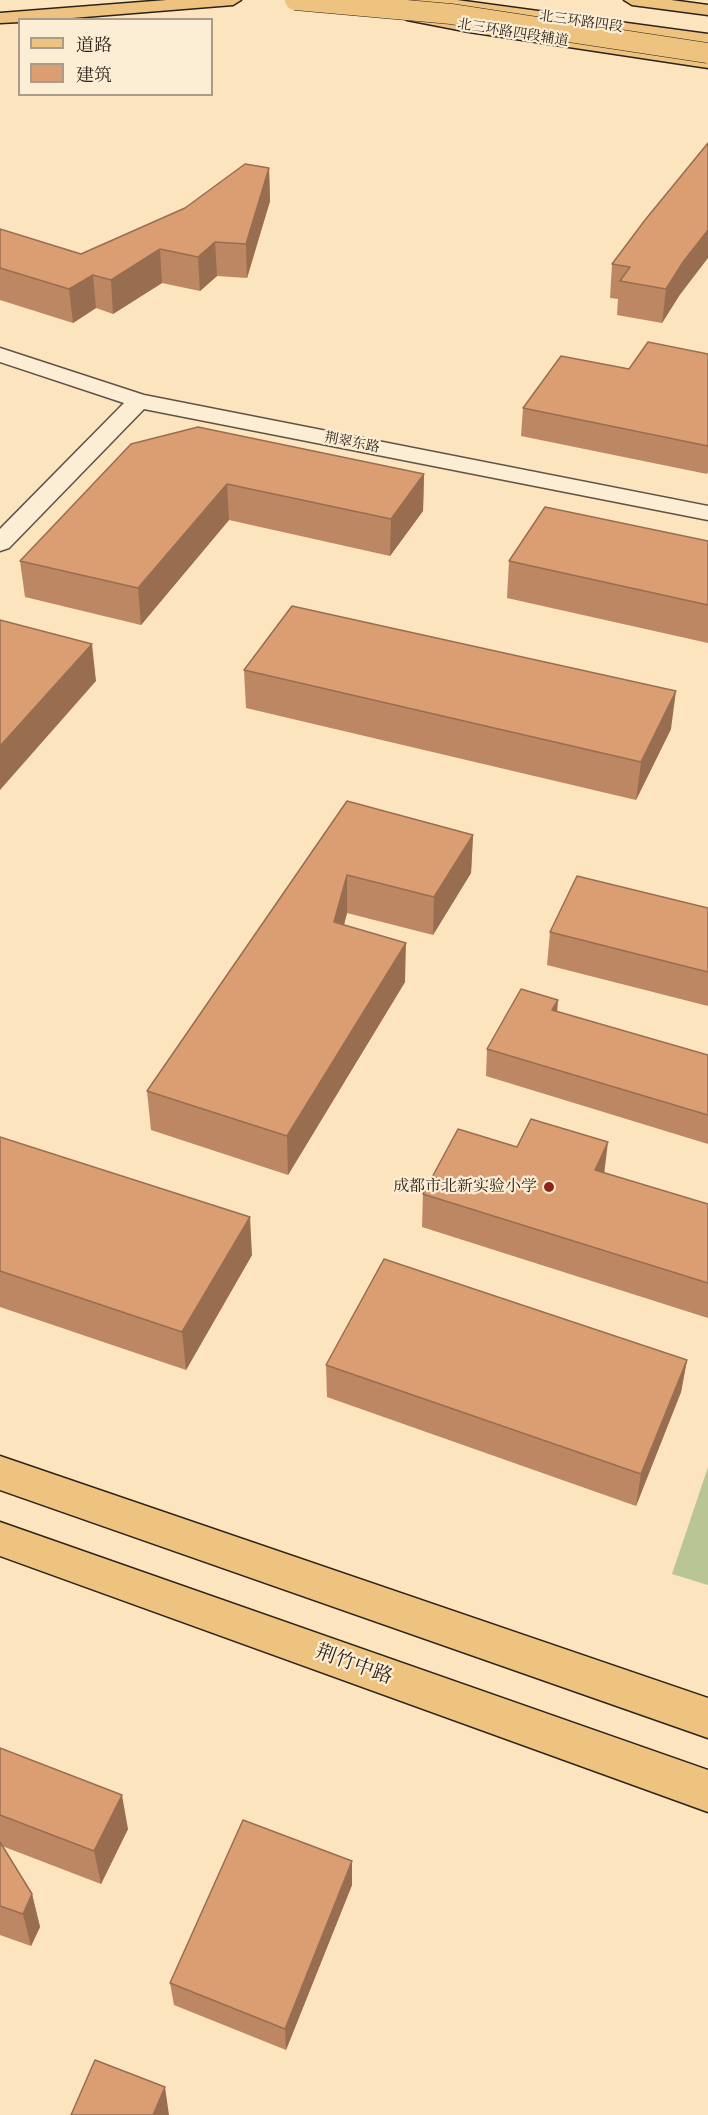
<!DOCTYPE html>
<html>
<head>
<meta charset="utf-8">
<style>
	body { margin:0 }
	#map { position:relative; width:708px; height:2115px; overflow:hidden; background:#fbe4be; font-family:"Old Standard TT","Noto Serif SC",serif }
	canvas { display:block }
	.legend { position:absolute; left:18px; top:18px; width:195px; height:78px; box-sizing:border-box; background:#fcedd5; border:2px solid #a99c8a; margin:0; padding:8px 10px; list-style:none; font-size:18px; color:#2d221a }
	.legend li { display:flex; align-items:center; gap:12px; height:30px }
	.legend b { width:30px; border:2px solid #a99c8a }
</style>
</head>
<body>
<div id="map">
<canvas width="708" height="2115"></canvas>
<ul class="legend">
<li><b style="height:8px;background:#eec27f"></b>道路</li>
<li><b style="height:16px;background:#db9d72"></b>建筑</li>
</ul>
</div>
<script>
const context = document.querySelector('canvas').getContext('2d');
context.lineJoin = 'round';
function paint(path, color) { context.fillStyle = color; context.fill(path, 'evenodd'); }
function stroke(path, color, width, dash) { context.strokeStyle = color; context.lineWidth = width; context.lineCap = dash ? 'butt' : 'round'; context.setLineDash(dash || []); context.stroke(path); }
function write(font, color, halo, rows, align = 'center') {
  context.font = font + ' "Old Standard TT","Noto Serif SC",serif'; context.lineWidth = 4.5; context.setLineDash([]); context.textBaseline = 'middle'; context.strokeStyle = halo; context.fillStyle = color; for (const [text, x, y, turn = 0] of rows) {
    context.save(); context.translate(x, y); context.rotate((+turn || 0) * Math.PI / 180); context.textAlign = isNaN(turn) ? turn : align; if (halo) context.strokeText(text, 0, 0); context.fillText(text, 0, 0); context.restore();
  }
}
paint(new Path2D(`
	M708,1467V1585L672,1574Z`), '#bac595');
const minor = new Path2D(`
	M0,348L144,395L708,506V520L144,409L9,548L0,551V529L124,403L0,362Z`);
const major = new Path2D(`
	M413,11L469,22L708,58V68L469,32L407,20L404,16L407,12Z
	M0,1456L708,1698V1738L0,1490Z
	M0,1522L708,1770V1812L0,1556Z`);
const highway = new Path2D(`
	M167,0H241L233,5L47,20H20V22L0,23V13Z
	M411,0H457L708,34V44L419,5Z
	M624,0H671L708,5V15L632,5Z`);
stroke(minor, '#605243', 3);
stroke(major, '#2d221a', 3);
stroke(highway, '#2d221a', 3);
paint(minor, '#fcedd5');
paint(major, '#eec27f');
paint(highway, '#eec27f');
const highwayBridge = new Path2D(`
	M295,0L451,14L708,53`);
stroke(highwayBridge, '#2d221a', 21, []);
stroke(highwayBridge, '#eec27f', 20);
paint(new Path2D(`
	M269,168L270,201L247,278L217,276L200,291L162,283L113,314L96,308L73,323L0,300V229L81,254L185,208Z
	M645,220L679,296L662,323L617,315L618,299L610,298L612,264Z
	M708,354V472L707,474L521,436L523,408L629,369Z
	M198,427L424,474L423,511L390,556L229,520L141,625L25,597L20,561Z
	M708,541V643L507,598L509,561Z
	M244,670L671,729L636,800L246,708Z
	M347,801L473,835L471,873L433,935L347,913L344,925L405,982L288,1175L151,1130L147,1091Z
	M708,908V1006L547,965L550,932Z
	M557,1012L708,1055V1144L486,1076L487,1049Z
	M0,1137L252,1255L186,1370L0,1307Z
	M604,1173L708,1204V1318L422,1227L423,1194Z
	M687,1360L681,1392L636,1506L327,1397L326,1365Z
	M0,1748L128,1829L101,1884L2,1846L32,1894L40,1927L31,1946L0,1935Z
	M352,1885L286,2050L174,2005L170,1983Z`), '#bc8762');
paint(new Path2D(`
	M269,168L270,201L247,278L246,244Z
	M708,230V258L679,296L662,323L666,289L683,262Z
	M215,242L217,276L200,291L198,257Z
	M160,249L162,283L113,314L111,280Z
	M93,275L96,308L73,323L69,289Z
	M424,474L423,511L390,556L391,519Z
	M227,484L229,520L141,625L138,588Z
	M92,644L96,681L0,790V746Z
	M676,691L671,729L636,800L641,762Z
	M473,835L471,873L433,935L434,897Z
	M347,875V913L334,961V922Z
	M406,943L405,982L288,1175L287,1136Z
	M558,1000L556,1028L552,1010Z
	M608,1142L604,1175L595,1170Z
	M250,1217L252,1255L186,1370L182,1332Z
	M687,1360L681,1392L636,1506L641,1474Z
	M122,1795L128,1829L101,1884L94,1851Z
	M352,1861V1885L286,2050L285,2029Z
	M32,1894L40,1927L31,1946L23,1914Z
	M165,2087L169,2115H153Z`), '#996e50');
const building = new Path2D(`
	M708,143V230L683,262L666,289L620,281L630,267L612,264L645,220Z
	M245,164L269,168L246,244L215,242L198,257L160,249L111,280L93,275L69,289L0,268V229L81,254L185,208Z
	M648,342L708,354V446L523,408L561,356L629,369Z
	M198,427L424,474L391,519L227,484L138,588L20,561L131,444Z
	M545,507L708,541V605L509,561Z
	M292,606L676,691L641,762L244,670Z
	M0,620L92,644L0,746Z
	M347,801L473,835L434,897L347,875L334,922L406,943L287,1136L147,1091Z
	M577,876L708,908V972L550,932Z
	M521,989L558,1000L552,1010L708,1055V1115L487,1049Z
	M531,1119L608,1142L595,1170L708,1204V1283L423,1194L458,1129L517,1147Z
	M0,1137L250,1217L182,1332L0,1271Z
	M384,1259L687,1360L641,1474L326,1365Z
	M0,1748L122,1795L94,1851L0,1815Z
	M243,1820L352,1861L285,2029L170,1983Z
	M0,1842L32,1894L23,1914L0,1906Z
	M95,2060L165,2087L153,2115H71Z`);
paint(building, '#db9d72');
stroke(building, '#996e50', 1.5);
for (const [x, y, r, color] of [
	[549,1187,6,"#8f2418"]
]) { const dot = new Path2D(); dot.arc(x, y, r, 0, 2 * Math.PI); context.fillStyle = color; context.fill(dot); stroke(dot, '#fcedd5', 2); }
write('14px', '#2d221a', '#fcedd5', [
	["北三环路四段",581,22,8],
	["北三环路四段辅道",513,33,9],
	["荆翠东路",352,443,11]
]);
write('16px', '#2d221a', '#fcedd5', [
	["成都市北新实验小学",537,1187]
], 'right');
write('20px', '#2d221a', '#fcedd5', [
	["荆竹中路",354,1665,20]
]);
</script>
</body>
</html>
